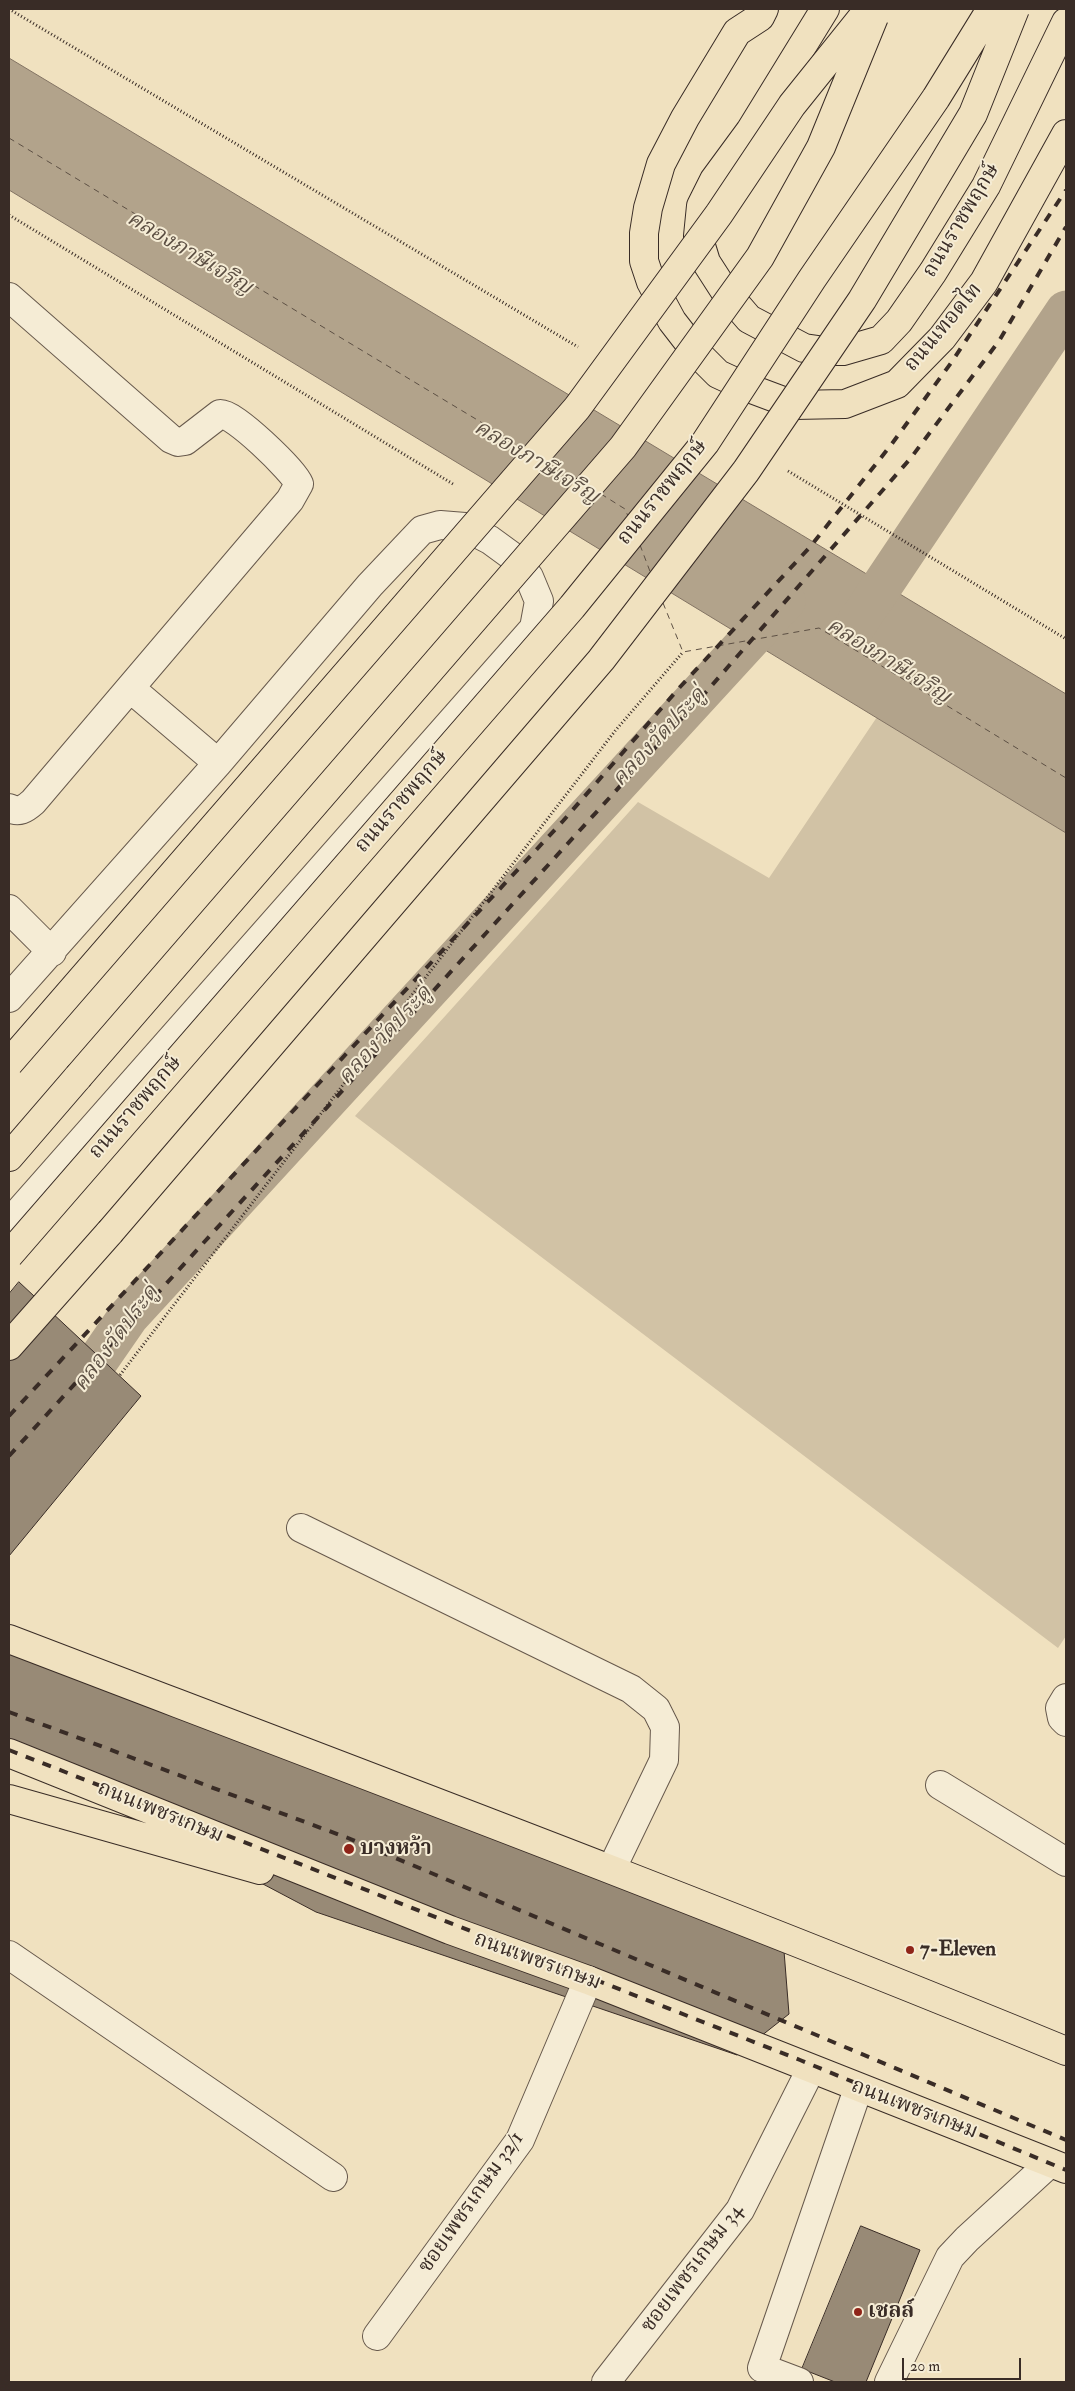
<!DOCTYPE html>
<html>
<head>
<meta charset="utf-8">
<style>
	body { margin:0 }
	#map { position:relative; width:1075px; height:2391px; overflow:hidden; background:#f0e1bf; font-family:"IM FELL Double Pica",serif }
	canvas { display:block }
	.frame { position:absolute; inset:0; border:10px solid #392c26; pointer-events:none }
	.scale { position:absolute; left:902px; top:2358px; width:119px; height:22px; box-sizing:border-box; border:2px solid #392c26; border-top:0; padding-left:6px; font-size:15px; line-height:18px; white-space:nowrap; color:#392c26; -webkit-text-stroke:4px #f5ecd5; paint-order:stroke }
</style>
</head>
<body>
<div id="map">
<canvas width="1075" height="2391"></canvas>
<div class="frame"></div>
<div class="scale">20 m</div>
</div>
<script>
const context = document.querySelector('canvas').getContext('2d');
context.lineJoin = 'round';
function paint(path, color) { context.fillStyle = color; context.fill(path, 'evenodd'); }
function stroke(path, color, width, dash) { context.strokeStyle = color; context.lineWidth = width; context.lineCap = dash ? 'butt' : 'round'; context.setLineDash(dash || []); context.stroke(path); }
function write(font, color, halo, rows, align = 'center') {
  context.font = font + ' "IM FELL Double Pica","Noto Serif Thai",serif'; context.lineWidth = 4; context.setLineDash([]); context.textBaseline = 'middle'; context.strokeStyle = halo; context.fillStyle = color; for (const [text, x, y, turn = 0] of rows) {
    context.save(); context.translate(x, y); context.rotate((+turn || 0) * Math.PI / 180); context.textAlign = isNaN(turn) ? turn : align; if (halo) context.strokeText(text, 0, 0); context.fillText(text, 0, 0); context.restore();
  }
}
paint(new Path2D(`
	M877,717L1066,833V1636L1058,1648L355,1116L638,802L769,878Z`), '#d1c2a5');
const water = new Path2D(`
	M9,58L1066,694V833L9,190Z`);
paint(water, '#b2a38b');
stroke(water, '#827363', 1);
stroke(new Path2D(`
	M853,629L1066,311
	M9,1489L128,1317L785,601`), '#b2a38b', 41);
stroke(new Path2D(`
	M9,138L524,448
	M547,462L578,480
	M601,494L625,509L628,516
	M640,545L651,574
	M663,603L683,652L819,628L1066,778`), '#5d5044', 1, [6, 5]);
const building = new Path2D(`
	M19,1282L141,1396L9,1556V1294Z
	M9,1647L784,1951L789,2014L737,2055L316,1912L9,1750Z
	M861,2226L920,2250L866,2382H835L802,2369Z`);
paint(building, '#988a76');
stroke(building, '#392c26', 1);
const minor = new Path2D(`
	M9,297L171,439L178,442L185,441L220,414C232,411 294,471 299,484L290,500L33,802C25,809 19,813 9,808
	M130,688L218,763
	M9,909L52,952
	M9,998L218,763L370,585L422,530L440,525L465,527L490,540L516,559L529,577L539,601L534,628L9,1223
	M301,1528L631,1689L656,1709L665,1727L664,1760L612,1868
	M1066,1698L1060,1708L1062,1718L1066,1722
	M940,1785L1066,1862
	M9,1955L333,2177
	M377,2336L520,2140L588,1980
	M606,2382L740,2210L811,2069
	M799,2382L762,2368L858,2089
	M889,2382L950,2257L967,2239L1050,2163`);
const major = new Path2D(`
	M764,9L760,17L737,32L685,118L661,164L648,208L644,233V261L651,282L672,321L696,352L718,374L746,387L794,405L845,404L897,384L942,338L984,282L1066,134
	M825,9L750,131L714,180L701,206L698,236L706,262L724,290L749,319L804,348L825,351H843L881,340L899,321L933,272L986,186L1066,22
	M9,1157L78,1077
	M9,1346L110,1232
	M9,1639C362,1774 716,1907 1066,2051
	M9,1753L450,1930L588,1980L1066,2169
	M9,1799L260,1870`);
stroke(minor, '#67594c', 30);
stroke(major, '#392c26', 30);
stroke(new Path2D(`
	M9,9L578,347
	M9,215L453,484
	M788,471L1066,639
	M120,1375L615,731L683,652`), '#392c26', 3, [1, 2.5]);
stroke(minor, '#f5ecd5', 28);
stroke(major, '#f0e1bf', 28);
stroke(new Path2D(`
	M9,1416L563,821L680,687L810,547L891,445L951,363L1066,190
	M9,1456L706,692L910,459L999,341L1066,227
	M9,1712L348,1838L1066,2140
	M9,1750L800,2060L1066,2170`), '#392c26', 4, [9, 9]);
const majorBridge = new Path2D(`
	M9,1063L577,408L719,214L792,105L869,9
	M78,1077L623,447L760,257L821,147L874,17
	M110,1232L601,660L746,471L862,300L973,114L1015,9
	M9,1255L572,607L705,443L812,279L936,98L991,9`);
stroke(majorBridge, '#392c26', 30, []);
stroke(majorBridge, '#f0e1bf', 28);
for (const [x, y, r, color] of [
	[349,1849,6,"#8f2418"],
	[910,1950,5,"#8f2418"],
	[858,2312,5,"#8f2418"]
]) { const dot = new Path2D(); dot.arc(x, y, r, 0, 2 * Math.PI); context.fillStyle = color; context.fill(dot); stroke(dot, '#f5ecd5', 2); }
write('21px', '#392c26', '#f5ecd5', [
	["ถนนราชพฤกษ์",962,221,-59],
	["ถนนเทอดไท",944,328,-50],
	["ถนนราชพฤกษ์",663,493,-51],
	["ถนนราชพฤกษ์",402,802,-49],
	["ถนนราชพฤกษ์",136,1108,-49],
	["ถนนเพชรเกษม",160,1813,22],
	["ถนนเพชรเกษม",537,1962,20],
	["ถนนเพชรเกษม",914,2110,21],
	["ซอยเพชรเกษม 32/1",472,2203,-55],
	["ซอยเพชรเกษม 34",693,2269,-53]
]);
write('bold 21px', '#392c26', '#f5ecd5', [
	["บางหว้า",360,1849],
	["7-Eleven",920,1950],
	["เชลล์",868,2312]
], 'left');
write('italic 22px', '#5d5044', '#f5ecd5', [
	["คลองภาษีเจริญ",189,254,31],
	["คลองภาษีเจริญ",536,463,31],
	["คลองภาษีเจริญ",888,662,32],
	["คลองวัดประดู่",660,738,-47],
	["คลองวัดประดู่",386,1036,-47],
	["คลองวัดประดู่",117,1339,-53]
]);
</script>
</body>
</html>
